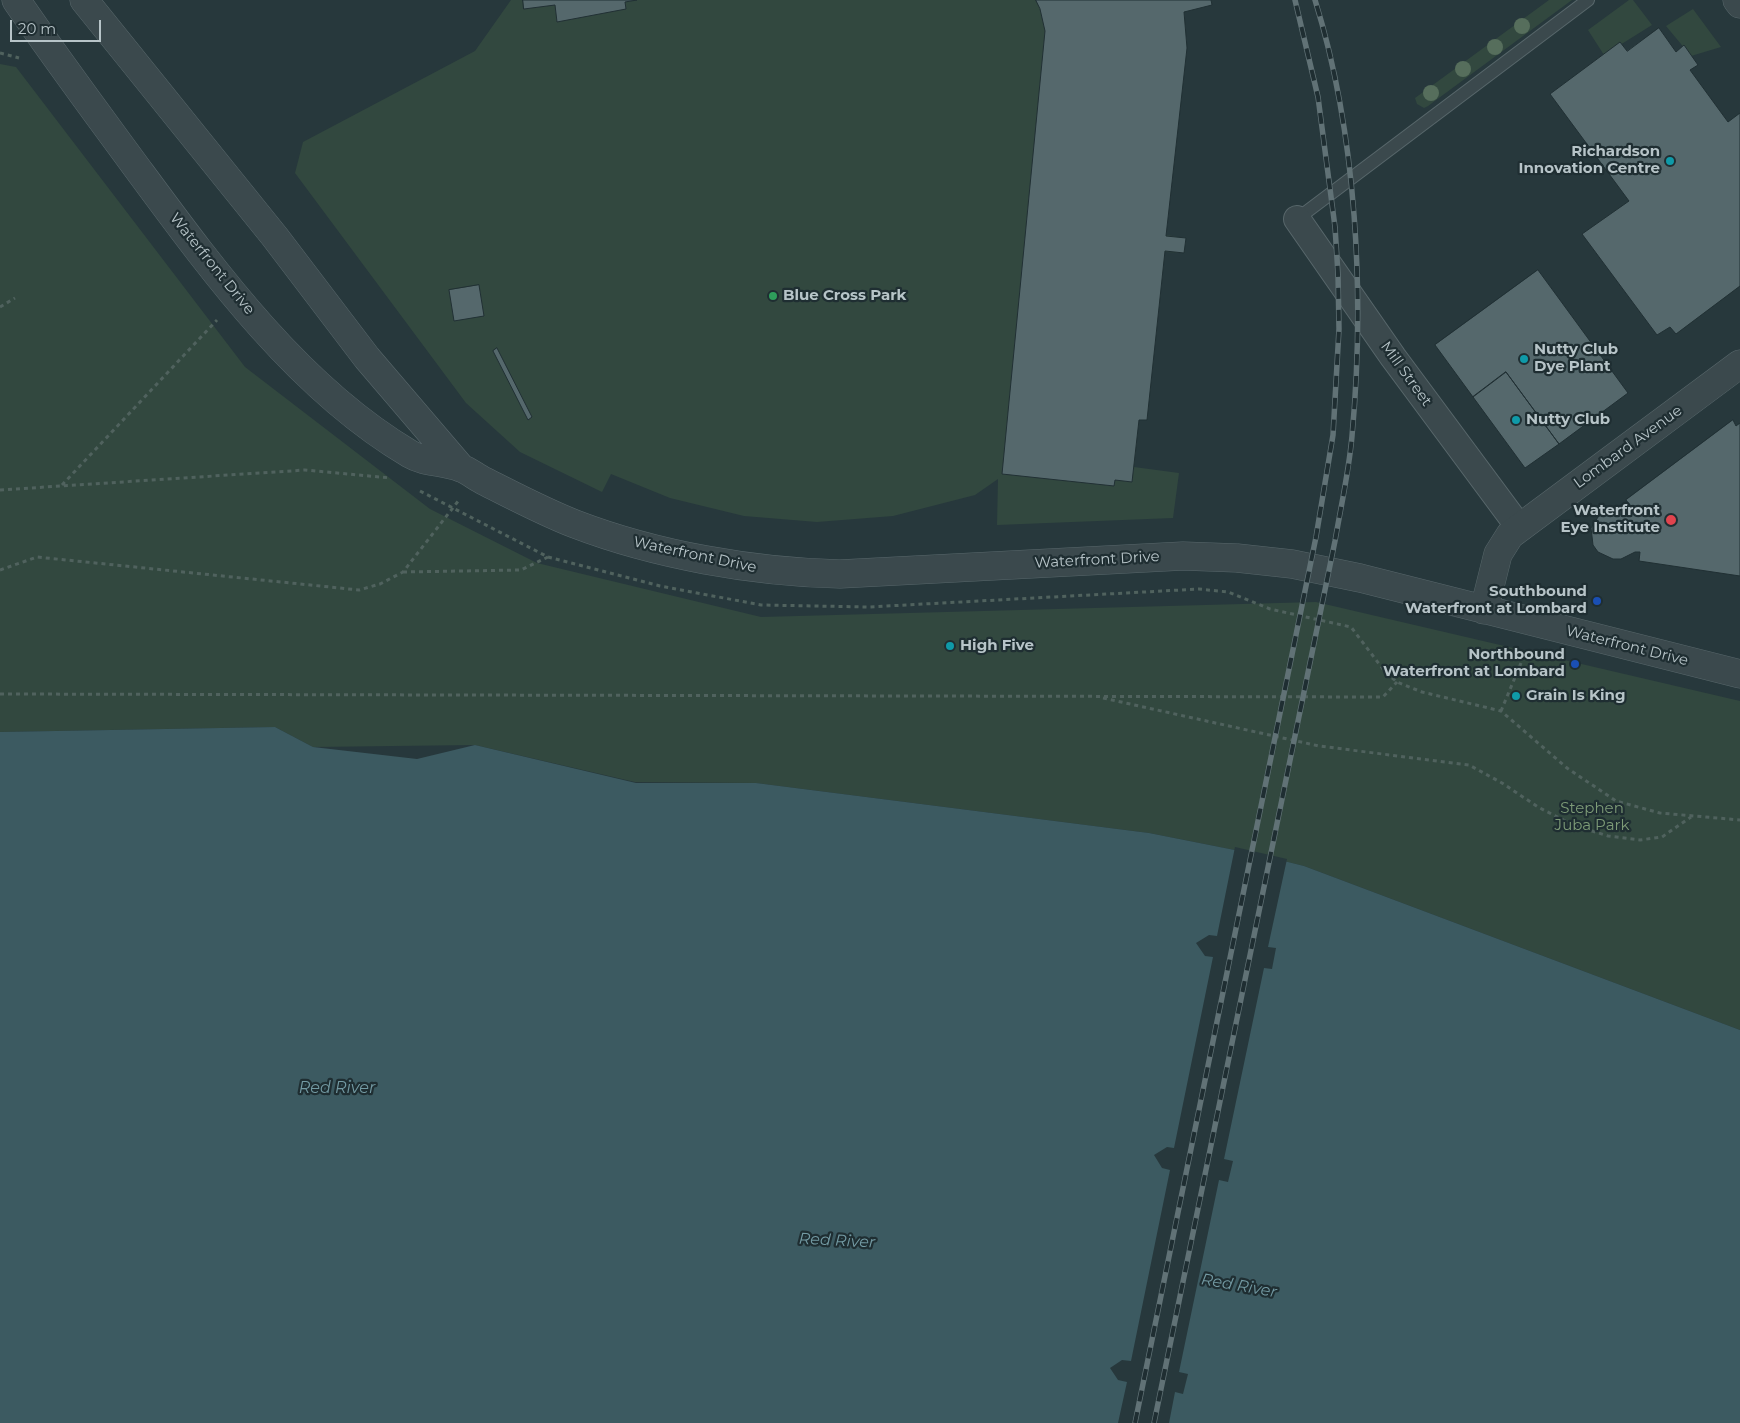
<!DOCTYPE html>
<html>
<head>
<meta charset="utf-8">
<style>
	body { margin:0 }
	#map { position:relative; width:1740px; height:1423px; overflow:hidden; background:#27383c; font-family:Montserrat,sans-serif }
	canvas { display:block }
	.scale { position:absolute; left:10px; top:20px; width:91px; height:22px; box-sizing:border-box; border:2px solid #b7c4c8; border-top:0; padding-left:6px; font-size:15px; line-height:18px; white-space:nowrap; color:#b7c4c8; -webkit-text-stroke:4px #1f2e32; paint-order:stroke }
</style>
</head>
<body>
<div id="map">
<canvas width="1740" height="1423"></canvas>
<div class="scale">20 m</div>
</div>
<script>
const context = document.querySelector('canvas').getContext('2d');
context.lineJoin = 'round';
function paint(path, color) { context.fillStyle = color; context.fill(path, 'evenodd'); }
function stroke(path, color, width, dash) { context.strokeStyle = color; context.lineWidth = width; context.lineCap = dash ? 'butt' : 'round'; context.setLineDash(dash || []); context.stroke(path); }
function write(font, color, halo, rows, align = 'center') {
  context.font = font + ' Montserrat,sans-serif'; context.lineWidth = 4.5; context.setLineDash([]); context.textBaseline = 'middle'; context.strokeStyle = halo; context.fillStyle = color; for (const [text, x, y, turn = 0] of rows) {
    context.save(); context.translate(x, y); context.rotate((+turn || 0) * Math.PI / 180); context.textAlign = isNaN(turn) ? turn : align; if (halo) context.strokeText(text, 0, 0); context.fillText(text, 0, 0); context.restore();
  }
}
paint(new Path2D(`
	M511,0H1211L1212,5L1184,12L1187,48L1166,235L1186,238L1184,253L1165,252L1147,420H1139L1134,467L1179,473L1173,518L997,525L998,479L975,495L893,516L817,522L744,516L670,498L611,474L602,492L520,452L466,403L295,173L303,142L475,51Z
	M1549,0H1572L1428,106L1424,108L1417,104L1415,98Z
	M1629,0H1633L1652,25L1604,55L1588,30Z
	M1693,9L1721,47L1691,56L1666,26Z
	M0,64L16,67L245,367L430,509L537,563L761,617L1316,602L1740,701V1030L1304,866L1260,855L1149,833L756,783L635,782L475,745L313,747L275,727L0,732Z`), '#32483f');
paint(new Path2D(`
	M275,727L313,747L417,759L475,745L636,783H756L1149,833L1260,855L1304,866L1740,1030V1423H0V732Z`), '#3c5a61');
paint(new Path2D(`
	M1235,847L1287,859L1268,947L1276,948L1272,969L1264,968L1224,1159L1233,1161L1228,1182L1219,1180L1179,1372L1188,1374L1183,1394L1175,1392L1169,1423H1118L1127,1382L1118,1380L1110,1368L1122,1360L1131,1361L1170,1170L1162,1168L1154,1155L1167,1147L1174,1148L1213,957L1205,956L1196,943L1209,935L1217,936Z`), '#27383c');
const building = new Path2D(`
	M523,0H637L625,2L626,9L557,22L555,5L524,9Z
	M1036,0H1211L1212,5L1184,12L1187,48L1166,236L1186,238L1184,253L1165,251L1147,420H1139L1132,482L1115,480L1114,486L1002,474L1045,31L1040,9Z
	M1659,28L1676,52L1684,45L1698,65L1690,70L1728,122L1740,113V286L1676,334L1670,327L1657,335L1582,234L1629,201L1550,94L1620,42L1627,51Z
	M1538,270L1628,393L1559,444L1506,372L1473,397L1435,345Z
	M479,285L484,316L454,321L449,290Z
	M497,348L532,417L528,420L493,351Z
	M1506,372L1559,444L1525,468L1473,397Z
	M1733,420L1736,426L1740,423V576L1639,561L1640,552H1635L1621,559H1613L1598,552L1593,545L1591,528L1600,514L1615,508L1624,509L1630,505L1626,500Z`);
paint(building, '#55686c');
stroke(building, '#213034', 1);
const service = new Path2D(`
	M1297,219L1588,0`);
const minor = new Path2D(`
	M1297,219L1393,357L1519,527`);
const tertiary = new Path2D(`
	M16,0C55,57 96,112 137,168C213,271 298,388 410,454C425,463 445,461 461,468C469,471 476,477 484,481C514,496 544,512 575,524C656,555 753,572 840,574L1183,556L1237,558L1292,564L1360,578L1740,674
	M84,0L275,237L367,358L461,468
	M1737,0L1740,4
	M1484,610L1498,554L1510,535L1740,364`);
stroke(service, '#58676b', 14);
stroke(minor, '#58676b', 28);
stroke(tertiary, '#58676b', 29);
stroke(new Path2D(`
	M0,53L19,58
	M0,307L15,298
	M62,485L217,320
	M0,490L305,470L391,478
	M420,491L548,557L660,586L761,605L869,607L1199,589L1228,592L1270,609L1351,627L1386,673L1397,682L1422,692L1501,711L1567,768L1616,801L1660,813L1740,820
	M0,570L37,557L359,590L380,584L403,572L459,500
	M403,572L521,570L548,557
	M0,694L1383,697L1397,682
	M1103,698L1319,746L1469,765L1502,783L1538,807L1573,825L1608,836L1640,840L1662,837L1691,817
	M1501,711L1521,663`), '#50625e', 3, [4, 4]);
stroke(service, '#3b494d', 12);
stroke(minor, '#3b494d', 26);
stroke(tertiary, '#3b494d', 28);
const rail = new Path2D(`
	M1135,1423L1316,537L1333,435L1339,329L1338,274L1335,227L1318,97L1295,0
	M1154,1423L1335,541C1341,506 1349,471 1352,436C1365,296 1357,135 1315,0`);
stroke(rail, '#617276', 5.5);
stroke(rail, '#1f2e32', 4, [11]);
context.fillStyle = '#566e5c';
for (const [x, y] of [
	[1522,26],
	[1495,47],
	[1463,69],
	[1431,93]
]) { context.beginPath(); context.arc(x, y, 8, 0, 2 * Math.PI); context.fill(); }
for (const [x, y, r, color] of [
	[1670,161,5,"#0f9aa8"],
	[773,296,5,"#2e9e5b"],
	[1524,359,5,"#0f9aa8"],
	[1516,420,5,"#0f9aa8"],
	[1671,520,6,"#e0444e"],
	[1597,601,5,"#1a4fb4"],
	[950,646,5,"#0f9aa8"],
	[1575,664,5,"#1a4fb4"],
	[1516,696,5,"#0f9aa8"]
]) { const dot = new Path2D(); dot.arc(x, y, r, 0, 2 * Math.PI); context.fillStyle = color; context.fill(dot); stroke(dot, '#1f2e32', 2); }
write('bold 15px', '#b7c4c8', '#1f2e32', [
	["Richardson",1660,152,"right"],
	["Innovation Centre",1660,169,"right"],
	["Blue Cross Park",783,296],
	["Nutty Club",1534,350],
	["Dye Plant",1534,367],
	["Nutty Club",1526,420],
	["Waterfront",1660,511,"right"],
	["Eye Institute",1660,528,"right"],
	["Southbound",1587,592,"right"],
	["Waterfront at Lombard",1587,609,"right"],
	["High Five",960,646],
	["Northbound",1565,655,"right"],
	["Waterfront at Lombard",1565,672,"right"],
	["Grain Is King",1526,696]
], 'left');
write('15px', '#b7c4c8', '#1f2e32', [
	["Waterfront Drive",212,264,51],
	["Mill Street",1406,374,54],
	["Lombard Avenue",1628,447,-36],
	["Waterfront Drive",695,555,12],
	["Waterfront Drive",1097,560,-3],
	["Waterfront Drive",1627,646,14]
]);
write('15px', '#7d9b77', '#1f2e32', [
	["Stephen",1592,809],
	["Juba Park",1592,826]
]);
write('italic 16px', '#739aa3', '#1f2e32', [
	["Red River",337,1088],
	["Red River",837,1241,3],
	["Red River",1239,1286,10]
]);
</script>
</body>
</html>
